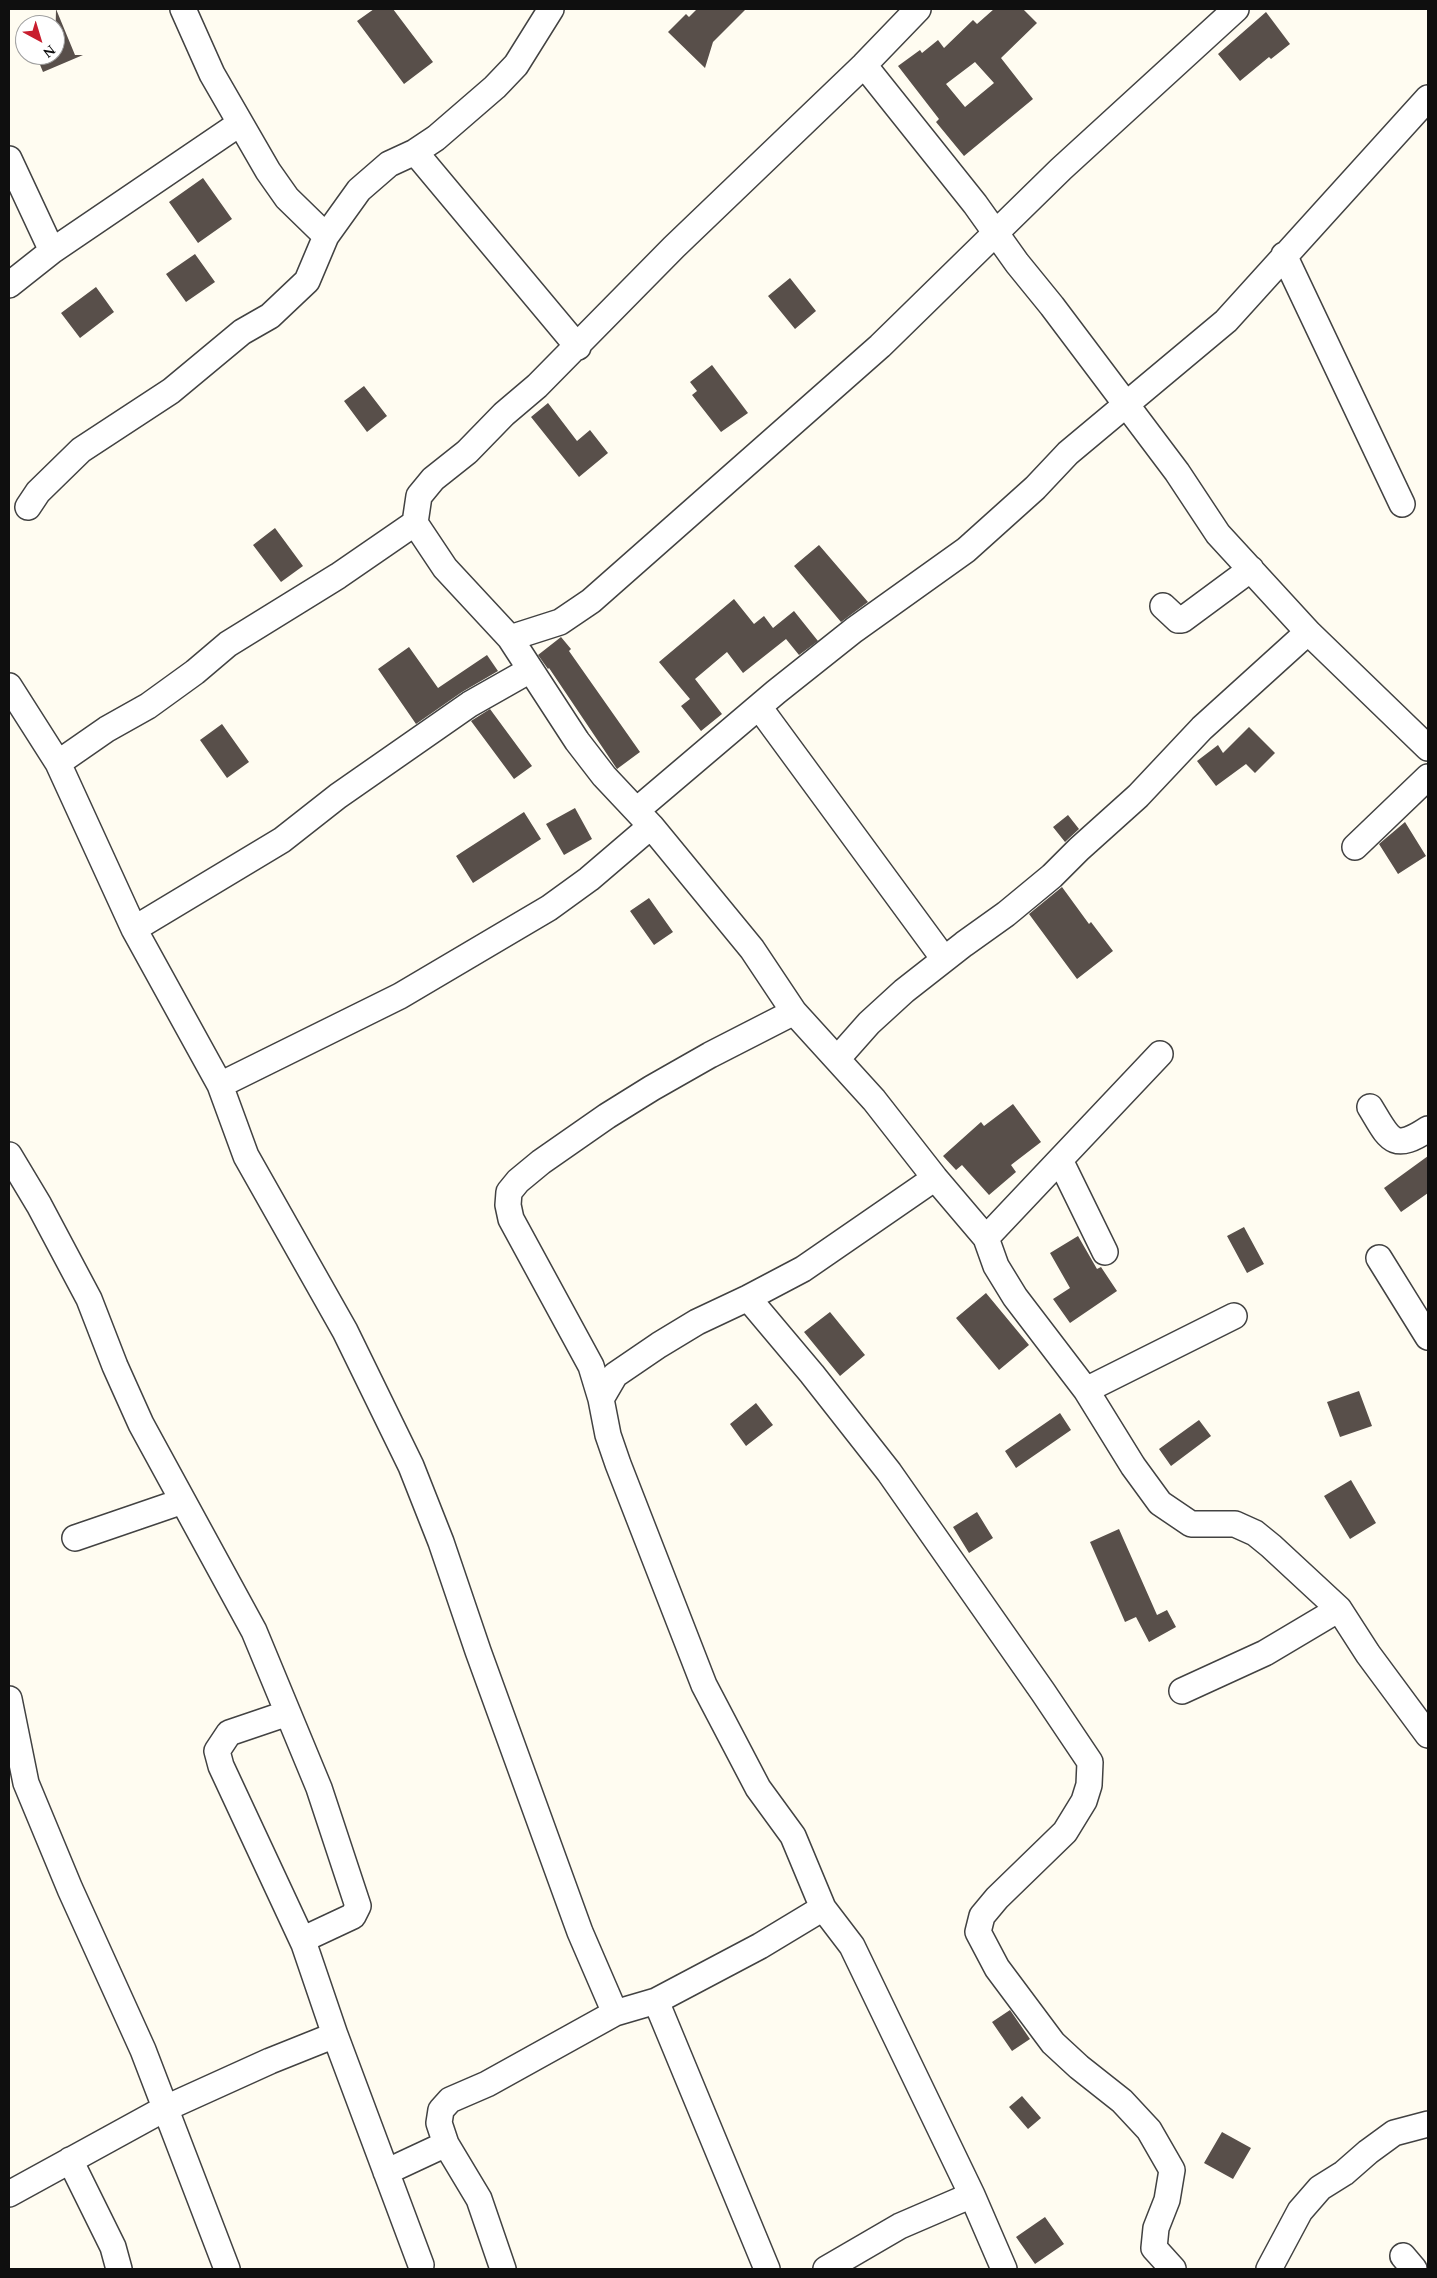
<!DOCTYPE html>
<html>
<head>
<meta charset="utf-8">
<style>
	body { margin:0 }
	#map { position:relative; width:1437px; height:2278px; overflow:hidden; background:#fffcf1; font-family:Spectral,serif }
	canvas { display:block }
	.frame { position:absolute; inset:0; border:10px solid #0f0f0f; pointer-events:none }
	.north { position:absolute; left:15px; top:15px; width:50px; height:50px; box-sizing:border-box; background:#fff; border:1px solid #9f9f9f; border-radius:50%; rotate:141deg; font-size:14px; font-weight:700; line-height:20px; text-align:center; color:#0f0f0f }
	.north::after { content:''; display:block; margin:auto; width:18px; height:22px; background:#c81e2e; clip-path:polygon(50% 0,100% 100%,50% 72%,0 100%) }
</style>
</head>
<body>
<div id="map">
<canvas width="1437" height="2278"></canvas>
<div class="frame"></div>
<div class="north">N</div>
</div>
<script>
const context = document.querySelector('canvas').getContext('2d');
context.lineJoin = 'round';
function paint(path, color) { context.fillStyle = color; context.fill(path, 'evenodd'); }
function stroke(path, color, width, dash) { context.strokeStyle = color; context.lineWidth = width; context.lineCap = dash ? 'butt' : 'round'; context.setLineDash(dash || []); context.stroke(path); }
paint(new Path2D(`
	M56,9L75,55H83L43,72L36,55H55Z
	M374,9H393L433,62L404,84L357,21Z
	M697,9H746L713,42L705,68L668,32L686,14L689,17Z
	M994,9H1023L1037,23L1001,58L1033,99L964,156L936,122L939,119L898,66L920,50L922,53L938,40L944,48L973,20L977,24ZM975,62L994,83L965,107L946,84Z
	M1266,12L1290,44L1271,59L1269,57L1240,81L1218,54Z
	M203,178L232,219L198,243L169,202Z
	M195,254L215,282L186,302L166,274Z
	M790,278L816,311L795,329L768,296Z
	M96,287L114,312L80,338L61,313Z
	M712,365L748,413L721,432L692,395L697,391L690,382Z
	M364,386L387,416L367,432L344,401Z
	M548,403L577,441L590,430L608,453L579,477L531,417Z
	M275,528L303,566L281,582L253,545Z
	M819,545L868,602L841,622L794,566Z
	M734,599L754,624L764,616L773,628L794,611L818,641L799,655L786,639L743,673L727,652L695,679L722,714L701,731L681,706L690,699L659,662Z
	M561,637L571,649L569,651L640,752L617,769L549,668L548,669L538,655Z
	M409,647L438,688L487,655L498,671L462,692L416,724L378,669Z
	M490,709L532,766L514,779L471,721Z
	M222,724L249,762L227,778L200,740Z
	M1249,727L1275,753L1255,773L1246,764L1216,786L1197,761L1218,745L1223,753Z
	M575,808L592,839L564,855L546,824Z
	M524,812L541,839L473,883L456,856Z
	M1068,815L1079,829L1065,842L1053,827Z
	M1405,822L1426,856L1398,874L1379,844Z
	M1062,887L1089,924L1091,922L1113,951L1077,979L1029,914Z
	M649,898L673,932L654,945L630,911Z
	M1013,1104L1041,1142L1011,1165L1016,1172L989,1195L962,1165L956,1170L943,1156L981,1122L984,1126Z
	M1428,1156V1193L1401,1212L1384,1188Z
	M1244,1227L1264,1264L1247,1273L1227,1236Z
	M1078,1236L1097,1269L1101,1267L1117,1291L1070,1323L1053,1299L1070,1288L1050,1253Z
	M986,1293L1029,1345L999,1370L956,1318Z
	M830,1312L865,1355L840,1376L804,1332Z
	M1359,1391L1372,1426L1340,1437L1327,1402Z
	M756,1403L773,1425L746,1446L730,1424Z
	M1060,1413L1071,1430L1016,1468L1005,1451Z
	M1199,1420L1211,1436L1171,1466L1159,1449Z
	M1351,1480L1376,1523L1350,1539L1324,1496Z
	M977,1512L993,1538L969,1553L953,1527Z
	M1119,1529L1157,1615L1167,1610L1176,1627L1149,1642L1136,1617L1125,1622L1090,1542Z
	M1010,2010L1030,2039L1012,2051L992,2022Z
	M1022,2096L1041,2118L1028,2129L1009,2107Z
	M1222,2132L1251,2148L1233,2179L1204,2163Z
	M1045,2217L1064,2244L1035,2264L1016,2237Z`), '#584f4a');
const minor = new Path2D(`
	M183,9L212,74L268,171L287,198L326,236
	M918,9L864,65L674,247L537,386L504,414L467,452L433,479L419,496L415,523L445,568L510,638L577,741L604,776L651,826L752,949L794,1012L874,1100L935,1178L986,1238L996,1266L1015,1297L1086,1390L1133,1466L1160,1503L1191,1524H1235L1255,1533L1271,1546L1339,1609L1368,1654L1428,1735
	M864,65L975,204L1017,263L1052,306L1177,472L1218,534L1308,632L1428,748
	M415,152L578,347
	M9,159L52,251
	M1284,255L1402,504
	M9,285L52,251L239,124
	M28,507L38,492L81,450L171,391L242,332L270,316L307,281L326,236L359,190L389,164L415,152L436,138L495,87L516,65L551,9
	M1163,606L1178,620H1182L1251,569
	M510,638L560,622L591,601L880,346L1061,169L1236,9
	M9,686L58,763L134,929L220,1085L246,1156L345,1331L411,1466L441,1542L478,1651L580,1932L615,2013
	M759,707L944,959
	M58,763L107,729L148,706L195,672L228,644L338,576L415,523
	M637,810L776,692L854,630L966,550L1035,488L1068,453L1226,321L1428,98
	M1355,847L1428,777
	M134,929L282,840L338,796L470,704L530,670
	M794,1012L710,1055L652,1088L607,1116L541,1162L518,1181L509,1192L508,1205L511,1219L591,1366L601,1399L608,1435L618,1464L704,1685L758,1788L793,1836L823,1908L852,1946L972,2195L1004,2269
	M838,1058L869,1023L904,991L964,944L1006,914L1052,876L1079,849L1138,796L1202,728L1308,632
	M220,1085L400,996L510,931L549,908L589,879L651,826
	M1370,1107C1389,1138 1392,1153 1428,1129
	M9,1155L39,1205L89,1299L115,1366L141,1424L254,1631L319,1788L358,1906L353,1916L306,1938L304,1944L335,2035L270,2061L164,2109L9,2194
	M1060,1160L1105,1252
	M986,1238L1160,1054
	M1379,1258L1428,1337
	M748,1298L812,1374L889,1472L1043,1692L1090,1762L1089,1785L1084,1801L1065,1832L997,1898L982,1916L978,1932L997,1968L1053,2043L1079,2067L1122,2101L1149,2130L1172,2170L1167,2200L1156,2228L1154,2248L1173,2269
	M1086,1390L1234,1316
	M601,1399L615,1375L659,1345L697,1322L748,1298L803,1269L935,1178
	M75,1538L183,1501
	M1182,1691L1265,1653L1339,1609
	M9,1699L26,1783L70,1889L143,2050L227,2269
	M288,1713L229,1733L217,1751L221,1766L304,1944
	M656,2001L767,2269
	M335,2035L421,2265
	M70,2160L113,2247L119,2269
	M386,2172L446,2144
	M1403,2256L1414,2269
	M503,2269L479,2199L446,2144L439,2123L441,2110L450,2100L487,2084L615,2013L656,2001L760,1946L823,1908
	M826,2269L900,2226L972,2195
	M1269,2269L1300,2211L1320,2188L1344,2173L1368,2152L1394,2133L1428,2124`);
stroke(minor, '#424242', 28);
stroke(minor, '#fff', 25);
</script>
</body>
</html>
